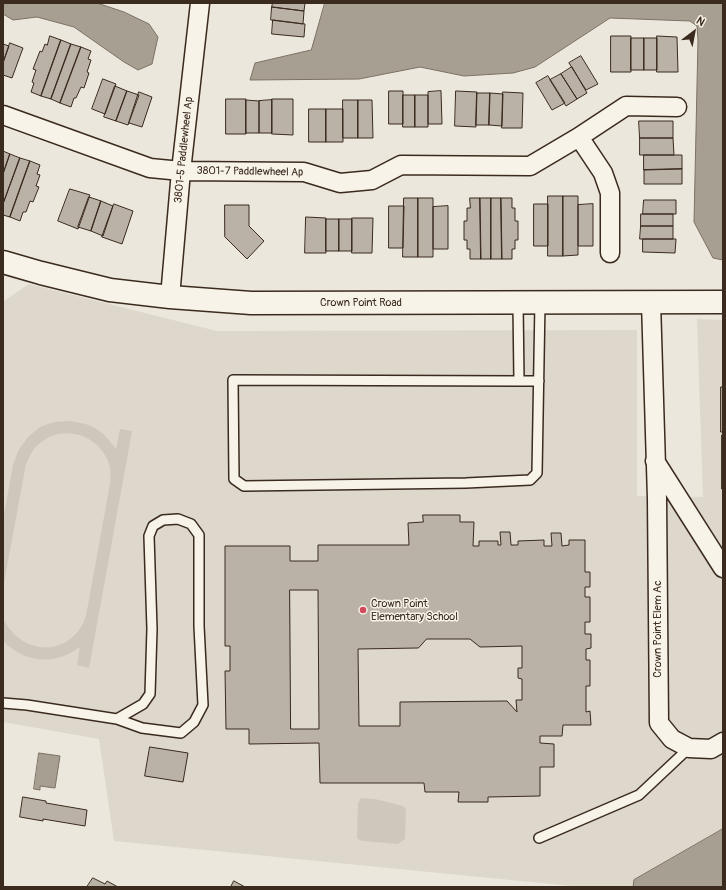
<!DOCTYPE html>
<html>
<head>
<meta charset="utf-8">
<style>
	body { margin:0 }
	#map { position:relative; width:726px; height:890px; overflow:hidden; background:#ece7dc; font-family:Pangolin,sans-serif }
	canvas { display:block }
	.frame { position:absolute; inset:0; border:4px solid #3b2a1e; pointer-events:none }
	.north { position:absolute; left:674px; top:12px; width:40px; height:40px; -webkit-text-stroke:3px #f7f3e8; paint-order:stroke; rotate:32deg; font-size:11px; font-weight:700; line-height:16px; text-align:center; color:#3b2a1e }
	.north::after { content:''; display:block; margin:auto; width:14px; height:18px; background:#3b2a1e; clip-path:polygon(50% 0,100% 100%,50% 72%,0 100%) }
</style>
</head>
<body>
<div id="map">
<canvas width="726" height="890"></canvas>
<div class="frame"></div>
<div class="north">N</div>
</div>
<script>
const context = document.querySelector('canvas').getContext('2d');
context.lineJoin = 'round';
function paint(path, color) { context.fillStyle = color; context.fill(path, 'evenodd'); }
function stroke(path, color, width, dash) { context.strokeStyle = color; context.lineWidth = width; context.lineCap = dash ? 'butt' : 'round'; context.setLineDash(dash || []); context.stroke(path); }
function write(font, color, halo, rows, align = 'center') {
  context.font = font + ' Pangolin,sans-serif'; context.lineWidth = 3; context.setLineDash([]); context.textBaseline = 'middle'; context.strokeStyle = halo; context.fillStyle = color; for (const [text, x, y, turn = 0] of rows) {
    context.save(); context.translate(x, y); context.rotate((+turn || 0) * Math.PI / 180); context.textAlign = isNaN(turn) ? turn : align; if (halo) context.strokeText(text, 0, 0); context.fillText(text, 0, 0); context.restore();
  }
}
paint(new Path2D(`
	M29,284L217,331L637,330V496L703,497L697,319L723,320V887H582L114,841L99,739L3,722V304L4,301Z`), '#ddd7cc');
paint(new Path2D(`
	M68,421C94,424 101,429 116,449L120,429L132,431L89,668L77,665L80,647C75,650 71,653 66,655C43,665 20,658 3,641V618C21,657 72,658 86,616L110,484C111,475 111,465 106,457C94,433 61,425 40,443C33,448 30,456 26,464L3,588V520L13,465L18,451L28,437L40,427L54,422Z
	M361,798L375,799L403,806L406,810L405,839L398,844L363,841L358,839L357,837L358,803Z`), '#cec8bc');
const water = new Path2D(`
	M3,3H97L124,12L149,24L158,37L152,64L138,70L124,62L74,27L37,17L13,20L3,14Z
	M325,3H723V260L713,258L694,222L698,40L697,26L690,21L610,18L535,67L513,73L464,76L420,67L359,79L250,80L255,63L311,50Z
	M39,753L60,756L55,788L40,786V790L34,789Z
	M723,829V887H633L634,880Z`);
paint(water, '#a89f93');
stroke(water, '#7c7064', 1);
const building = new Path2D(`
	M273,3H305L304,11L272,7Z
	M272,7L304,11L303,24L271,20Z
	M273,20L305,24L304,37L272,34Z
	M50,36L61,40L41,96L31,92L34,83L32,82L36,70L33,69L40,51L42,52L45,44L47,45Z
	M611,36H631V72H611Z
	M657,36L677,37L678,72H657Z
	M631,38H644V70H631Z
	M644,38H657V70H644Z
	M61,40L71,44L51,99L41,96Z
	M10,43L23,48L12,78L3,75V63Z
	M3,44L9,46L3,63Z
	M71,44L81,47L60,103L51,99Z
	M81,47L91,51L88,59L91,60L87,72L89,73L84,88L81,87L76,98H74L71,107L60,103Z
	M581,56L598,84L586,90L569,63Z
	M572,67L587,93L577,99L561,74Z
	M561,74L577,99L566,106L550,80Z
	M548,76L565,103L552,110L536,83Z
	M103,79L116,84L105,114L92,109Z
	M115,86L127,91L116,121L104,117Z
	M127,91L139,95L128,125L116,121Z
	M389,91H403V124H389Z
	M441,91L442,124H428V92Z
	M456,91L477,92L476,127L455,126Z
	M139,92L152,97L142,127L129,123Z
	M503,92L523,93L522,128H502Z
	M477,93H490L489,125H476Z
	M490,93L503,94L502,126L489,125Z
	M403,95H415V127H403Z
	M415,95H428V127H415Z
	M226,99H246V134H226Z
	M272,99H293V135L272,134Z
	M246,100L259,101V133H246Z
	M272,100V133H259V101Z
	M343,100H358V138H343Z
	M358,100H372L373,138H358Z
	M309,109H326V142H309Z
	M326,109H343V142H326Z
	M639,121H673V138H640Z
	M640,138H673L674,155H640Z
	M3,151L10,154L3,174Z
	M10,154L20,158L3,204V174Z
	M644,155H682V169L644,170Z
	M20,158L30,161L10,217L3,215V204Z
	M30,161L40,165L37,174L40,175L36,186L39,187L33,202L30,201L26,212H23L20,221L10,217Z
	M682,169V184H644V170Z
	M70,189L90,195L78,229L58,221Z
	M548,196H563V256H548Z
	M563,196H578V255L563,256Z
	M89,197L101,201L91,231L78,227Z
	M404,198H418V257H403Z
	M418,198H433V257H418Z
	M470,198H480L481,259H470V249H467V240H464V221H467V208H470Z
	M480,198H491V259H481Z
	M491,198H501L502,259H491Z
	M501,198H512V208H515V221H518V240H515V249H512V259H502Z
	M644,200H676V214H643Z
	M101,201L113,206L103,236L91,231Z
	M114,204L133,211L122,244L102,237Z
	M534,204H548V246H534Z
	M593,204V246H578V205Z
	M225,205H249V226L264,241L247,259L225,237Z
	M389,206H404L403,248H389Z
	M448,206V249H433V207Z
	M641,214H673V226H641Z
	M306,217L326,218V253H305Z
	M352,218H373L372,253H352Z
	M326,219H339V251H326Z
	M339,219H352V251H339Z
	M641,226H673V239H640Z
	M643,239H676L675,253L643,252Z
	M721,387H723V432H721Z
	M722,435H723V489H722Z
	M423,515H460V522H474L473,546H479V541H498V545H501L500,532H510L511,545H518V541L544,540V546H552L551,533H561L562,546L569,545V540H585V572H590V587H585V597H590V622H585V634H591V648L586,649V660H590V686H586V712L590,711L591,725H563L562,736H540V743L554,744V767H540V796L488,797V802H458L459,792H425L424,783H320L319,743L249,744V729H226L225,671H230V646H225V546H290V561H318V545H409L408,523L423,522ZM290,590H318L319,729H291ZM427,639H470L480,647L522,646V668H518V678L522,679V700H516L517,712L507,701L400,702V726H359L358,649L418,648Z
	M150,747L188,753L183,782L145,776Z
	M23,797L46,801V803L87,810L85,826L43,819V821L20,817Z
	M93,878L105,884L107,881L118,887H87Z
	M234,881L245,887H231Z`);
paint(building, '#bab2a7');
stroke(building, '#3b2a1e', 1);
const service = new Path2D(`
	M518,303L519,381L233,380L234,479L244,486L466,483L530,480L537,473L540,302
	M519,381H539
	M3,703L27,705L117,719L142,728L181,733L194,722L203,705L199,626V535L191,524L178,519L163,520L153,526L149,536L152,629L150,694L143,704L117,719
	M539,838L639,795L689,748`);
const minor = new Path2D(`
	M3,115L150,168L181,171L304,172L340,183L372,180L401,165L530,166L579,137L626,106L677,107
	M579,137L603,173L610,193V253
	M170,297L181,171L200,3
	M651,302L657,499L659,723L672,739L689,748L711,749L723,742
	M655,461L723,568`);
const tertiary = new Path2D(`
	M3,262L41,273L110,290L170,297L251,303L723,302`);
stroke(service, '#3b2a1e', 12);
stroke(minor, '#3b2a1e', 21);
stroke(tertiary, '#3b2a1e', 25);
stroke(service, '#f7f3e8', 9);
stroke(minor, '#f7f3e8', 18);
stroke(tertiary, '#f7f3e8', 22);
for (const [x, y, r, color] of [
	[363,610,4,"#d1495b"]
]) { const dot = new Path2D(); dot.arc(x, y, r, 0, 2 * Math.PI); context.fillStyle = color; context.fill(dot); stroke(dot, '#f7f3e8', 1.5); }
write('11px', '#3b2a1e', '#f7f3e8', [
	["3801-5 Paddlewheel Ap",184,150,-84],
	["3801-7 Paddlewheel Ap",250,172,1],
	["Crown Point Road",361,303],
	["Crown Point Elem Ac",658,629,-90]
]);
write('11px', '#3b2a1e', '#f7f3e8', [
	["Crown Point",371,604],
	["Elementary School",371,617]
], 'left');
</script>
</body>
</html>
